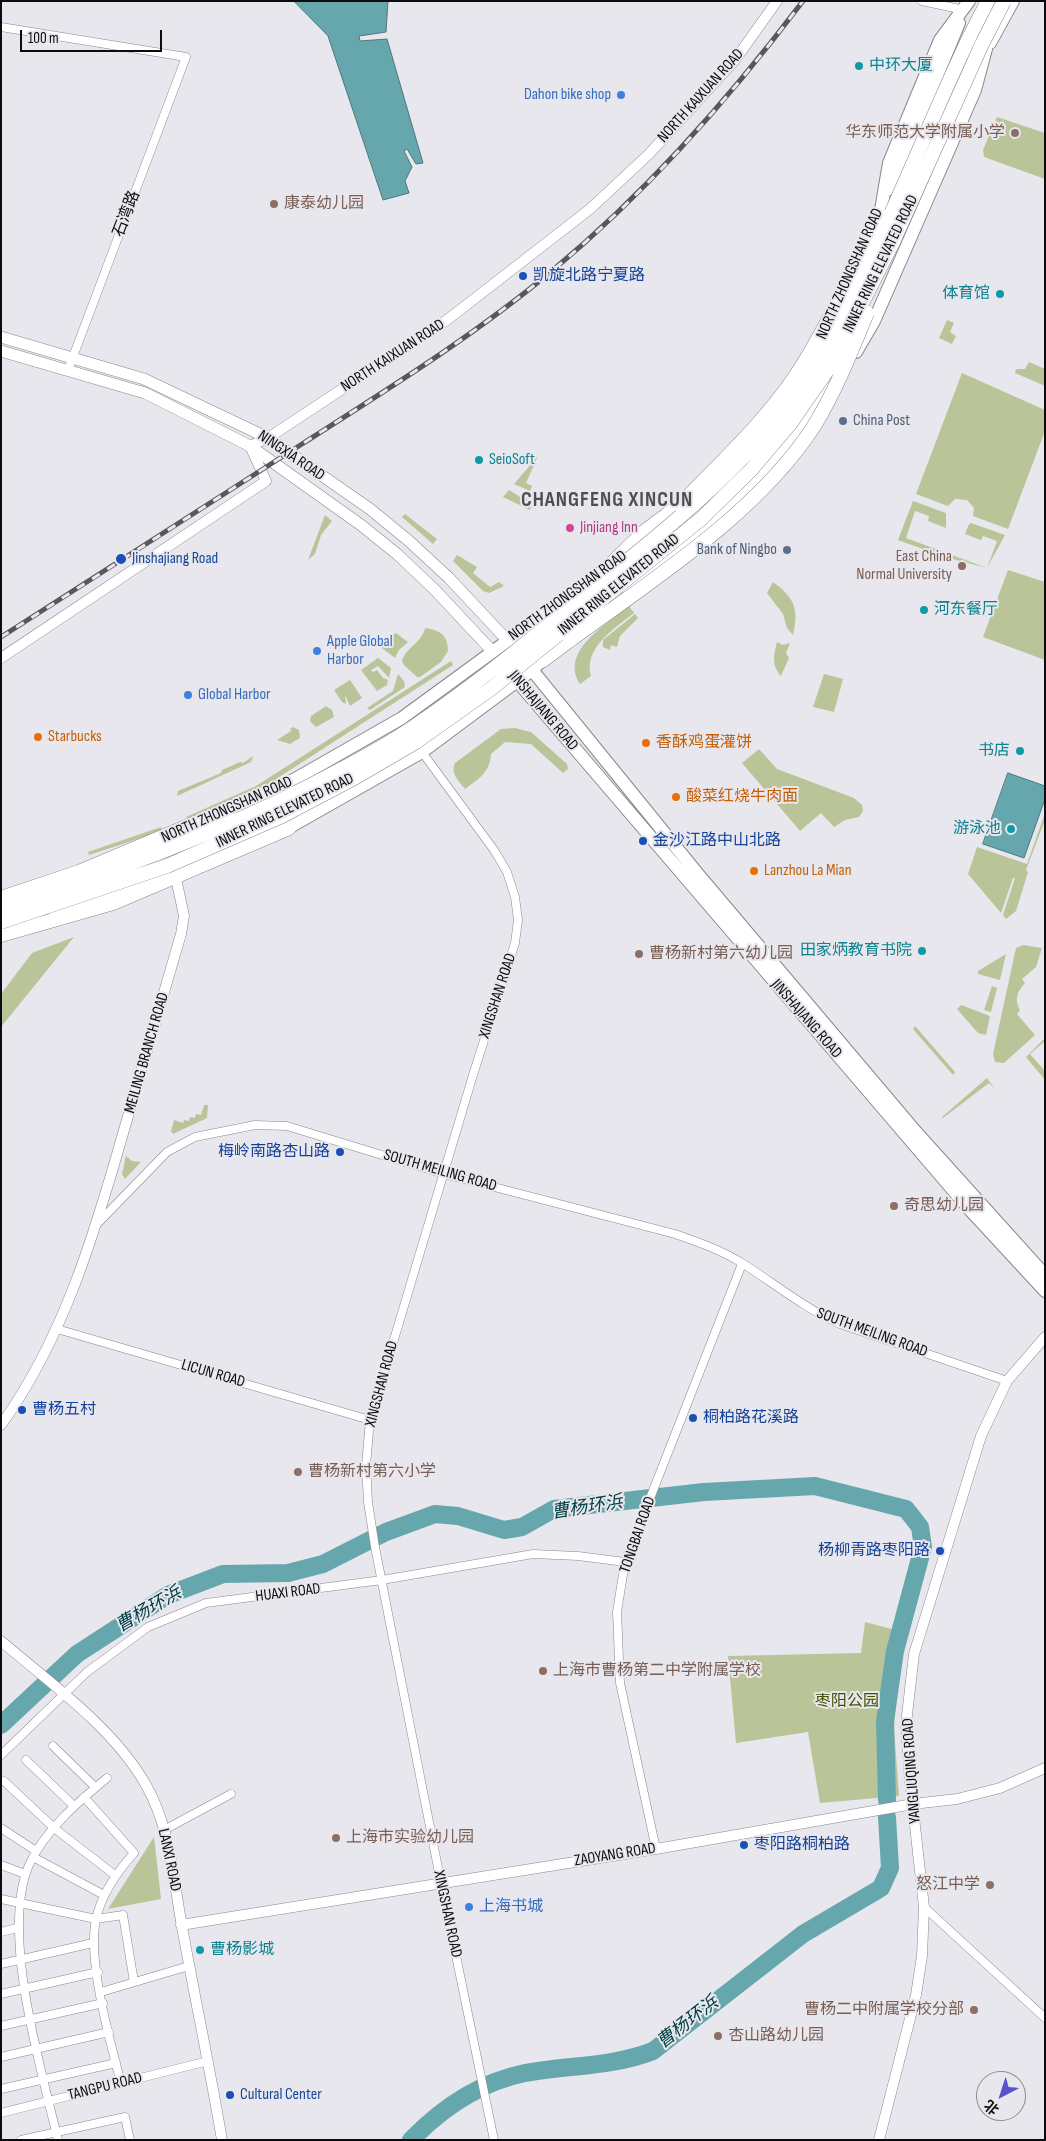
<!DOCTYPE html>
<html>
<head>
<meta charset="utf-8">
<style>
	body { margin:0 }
	#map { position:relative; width:1046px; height:2141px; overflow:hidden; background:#e8e7ed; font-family:"Sofia Sans Condensed","Noto Sans SC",sans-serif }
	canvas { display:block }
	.frame { position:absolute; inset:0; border:2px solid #0c0c0e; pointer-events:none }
	.north { position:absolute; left:976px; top:2071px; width:50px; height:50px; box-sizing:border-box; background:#e8e7ed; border:1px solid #908f94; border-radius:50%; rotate:220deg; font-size:14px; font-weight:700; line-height:20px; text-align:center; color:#0c0c0e }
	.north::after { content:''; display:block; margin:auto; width:18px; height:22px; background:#5854cb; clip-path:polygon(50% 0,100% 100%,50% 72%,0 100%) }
	.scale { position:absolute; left:20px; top:30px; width:142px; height:22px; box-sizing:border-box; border:2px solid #0c0c0e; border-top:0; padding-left:6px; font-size:15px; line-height:18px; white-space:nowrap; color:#0c0c0e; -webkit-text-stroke:4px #e8e7ed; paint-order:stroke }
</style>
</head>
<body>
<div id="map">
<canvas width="1046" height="2141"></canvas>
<div class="frame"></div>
<div class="north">北</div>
<div class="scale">100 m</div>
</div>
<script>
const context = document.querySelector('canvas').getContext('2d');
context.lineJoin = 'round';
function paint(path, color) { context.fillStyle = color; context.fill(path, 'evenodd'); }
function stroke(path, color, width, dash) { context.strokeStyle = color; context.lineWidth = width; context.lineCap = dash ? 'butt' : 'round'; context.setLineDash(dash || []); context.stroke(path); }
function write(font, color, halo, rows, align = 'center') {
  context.font = font + ' "Sofia Sans Condensed","Noto Sans SC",sans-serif'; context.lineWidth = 4; context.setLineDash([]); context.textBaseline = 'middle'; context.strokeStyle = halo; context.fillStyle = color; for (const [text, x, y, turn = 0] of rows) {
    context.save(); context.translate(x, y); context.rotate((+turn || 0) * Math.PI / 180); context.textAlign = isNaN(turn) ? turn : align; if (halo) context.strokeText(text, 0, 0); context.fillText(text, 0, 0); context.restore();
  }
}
paint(new Path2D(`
	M997,117L1045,133V179L984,157L983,150Z
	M947,320L954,323L950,332L956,336L952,344L939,338Z
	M1029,362L1045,369V386L1015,373L1016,369H1025Z
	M962,373L1045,410V431L1008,529L973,516L974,508L967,500L955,499L948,506L916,494Z
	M538,456L526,483L532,486L530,491L514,484Z
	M509,490L525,500L527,498L533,500L530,510L503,497Z
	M913,501L946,513V528L928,521L929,516L915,511L906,538L987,568L997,541L983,536L981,540L965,534L969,524L971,523L1005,535L987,568L945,557L898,540Z
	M405,514L437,539L433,544L402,517Z
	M325,515L332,521L321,535L315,554L308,560Z
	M457,555L477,567L473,573L490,587L499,582L504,586L489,593L483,591L453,561Z
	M1008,570L1045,582V660L983,637Z
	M773,582C795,598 799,609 793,635L787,628L783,614L767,593Z
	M629,606L634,613C615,628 583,648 591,676L580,684C559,651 607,624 629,606Z
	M635,614L638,618L620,636L617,647L611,645L610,650L603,647V640Z
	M425,628C440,630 448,635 448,651L441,662L420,677H417L404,665L402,661C406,647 422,643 425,628Z
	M396,633L408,642L399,650L395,658L378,645Z
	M777,642L783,645L790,643L786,653L789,658L781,676C771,665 774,654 777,642Z
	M378,658L391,668L389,678L378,666L371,670L373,672L377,670L383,678L388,680L387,685L377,691L361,670Z
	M451,661L453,665L259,790L188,820L186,817L256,786Z
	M398,674L404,681L405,687L370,710L367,708L393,691Z
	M824,674L843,679L834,712L813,707Z
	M350,680L362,698L350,706L345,695L346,704L342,702L334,690Z
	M326,706L332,710L334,717L316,727L310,721L311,716Z
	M293,727L299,730L300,738L290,744L277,740L291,731L290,729Z
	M515,728L531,732L567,764L568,769L563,773L531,744L505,742L491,754C490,772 479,779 465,789C459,781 450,773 455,763L501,729Z
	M759,749L777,769L854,798L862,805L863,811L859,817L845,820L834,827L821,813L800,831L742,763Z
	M253,756L251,762L177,796L178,791L221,773L222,770L240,762L243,763Z
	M1045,813V820L1026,870L1028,872L1016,911L1006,919L1003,915L1015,878H1013L1001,913L968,874L977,847L1027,864Z
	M161,827L162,831L89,855L88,852Z
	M74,937L1,1027V994L32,953Z
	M1023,945L1042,948L1036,967L1022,979L1025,983C1017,992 1014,999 1020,1010L1017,1014L1035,1035L1004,1063L995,1062L993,1054L1016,948Z
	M1006,954L1000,980L978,974V971Z
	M992,986L997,988L991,1012L984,1010Z
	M961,1005L990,1016L986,1035L978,1033L957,1009Z
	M915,1026L955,1072L953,1075L913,1029Z
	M1045,1038V1041L1030,1054L1045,1071V1080L1026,1057Z
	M987,1078L995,1089L989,1083L943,1118L942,1117Z
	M204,1105H208L207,1118L173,1134L171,1131L174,1120L183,1123L184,1120L189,1121L190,1117L195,1118L196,1114L201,1115Z
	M126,1156L132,1161L141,1162L125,1179L122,1174Z
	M865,1622L907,1633L898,1681L894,1728L899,1796L820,1803L808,1732L736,1743L728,1656L861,1653Z
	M154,1837L161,1899L108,1909Z`), '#b9c599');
const water = new Path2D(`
	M294,1H388L386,32L359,36L360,41L387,39L423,163L416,164L407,149L404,151L412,167L405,181L409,193L383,200L328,36Z
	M1008,773L1045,786V799L1024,858L983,844Z`);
paint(water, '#66a7ad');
stroke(water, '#4b787d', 1);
stroke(new Path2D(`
	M1,1725L77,1654L168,1595L223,1574L288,1573L323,1564L386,1532L435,1514L458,1516L504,1530L522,1527L554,1509L704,1492L815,1486L906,1509L920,1527L923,1547L895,1651L885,1721L887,1800
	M411,2140C442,2108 481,2082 525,2073C568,2065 612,2067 653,2051L803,1934L881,1888L890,1868L887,1817`), '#66a7ad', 18);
const minor = new Path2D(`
	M922,1L964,10
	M1,27L186,57L68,370
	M422,752L494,850L507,872L515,897L518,920L515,943L473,1075L370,1420L366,1465L368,1502L375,1547L441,1883L494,2140
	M98,1223L167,1152L195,1137L255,1125L287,1126L444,1174L675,1234C698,1242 721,1250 742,1263C775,1284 804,1308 840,1324L1007,1381
	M57,1329L370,1420
	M53,1746L95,1787
	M1,1755L87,1672L148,1627L206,1603L382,1580L533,1554L578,1556L625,1562
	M26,1760L74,1806
	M4,1781L54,1828L116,1876
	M84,1797L134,1853C117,1872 101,1894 96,1920C87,1960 110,2041 121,2083
	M1,1828L36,1851
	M164,1830L231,1794
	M656,1849L620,1683L617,1612L625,1562L742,1264
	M33,1857L104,1895
	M1,1865L25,1874
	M1,1899L96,1919L123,1915L134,1982
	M924,1907L1045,2018
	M1,1932L17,1928
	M1,1964L93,1943
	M101,1992L189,1966
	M1,1994L98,1972
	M1,2026L103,2003
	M1,2057L109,2032
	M1,2089L116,2063
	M1,2113L208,2061
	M21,2140L125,2117L130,2140
	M58,2140C41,2068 0,1932 29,1865C45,1830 78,1802 107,1778`);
const tertiary = new Path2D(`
	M1,658L266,481L250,446L268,438L447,320L590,209L649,154L735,60L777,1
	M1,1425C64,1338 95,1232 124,1130C143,1064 162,999 181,934L184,916L177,883
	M1,1641C50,1683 114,1728 146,1785C171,1829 173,1878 182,1927C195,1998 210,2069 222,2140
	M181,1925L656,1849L913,1804L957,1799L1000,1788L1045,1768
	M879,2140L916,1995L922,1956L924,1907L910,1781L906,1724L914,1654L981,1436L1007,1381L1045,1337`);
const secondary = new Path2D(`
	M1,337L144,379L268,438L370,509L409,541L449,578L507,640
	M1,351L145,393L250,446L361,525L397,554L435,590L493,652`);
const primary = new Path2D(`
	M990,43L1013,1
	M890,189L959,23
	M875,224L881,210L889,163L940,40L969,1
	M856,352L874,321L975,90L986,49
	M773,458C800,427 824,394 842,357
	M626,588L712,525L765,468L796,449
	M528,665L697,873L916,1132L1045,1275
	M512,675L971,1211L1045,1291
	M283,786L402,718L614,563
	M281,832L422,752L532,670L548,654
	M56,913L164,875`);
const trunk = new Path2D(`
	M969,38L988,1
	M607,568L645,531L680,505
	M542,661L570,640
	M229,809L291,782
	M1,935L113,903L289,828`);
stroke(minor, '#88878c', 9);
stroke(tertiary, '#88878c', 11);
stroke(secondary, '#88878c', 12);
stroke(primary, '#88878c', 14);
stroke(trunk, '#88878c', 15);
stroke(minor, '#fff', 8);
stroke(tertiary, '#fff', 10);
stroke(secondary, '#fff', 11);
stroke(primary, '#fff', 12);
stroke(trunk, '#fff', 14);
const rail = new Path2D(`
	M1,637C102,573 202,508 302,444C388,389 475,335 553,270C648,191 729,99 803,1`);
stroke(rail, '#58585b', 5);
stroke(rail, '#e8e7ed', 3, [9]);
const trunkBridge = new Path2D(`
	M680,505C719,464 763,424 795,377C828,327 853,269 881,216
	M570,640C652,580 758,513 814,426C836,390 851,352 867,313
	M1,898L79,872L229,809
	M1,909C111,872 220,833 323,779C353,763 384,747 412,728C480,682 543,630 606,578C675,522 745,466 797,393C823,356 843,315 863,274C901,196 932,116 969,38
	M1,922L167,866L282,816L356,777L416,742L492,688L701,519L751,470L790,424L829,368L893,242L982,44L1004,1`);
stroke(trunkBridge, '#88878c', 15, []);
stroke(trunkBridge, '#fff', 14);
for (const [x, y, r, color] of [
	[859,66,5,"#0f9aa8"],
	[621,95,5,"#3f7fe0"],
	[1015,133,5,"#8d6e63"],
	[274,204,5,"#8d6e63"],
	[523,276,5,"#1a4fb4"],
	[1000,294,5,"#0f9aa8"],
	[843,421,5,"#5c6f8a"],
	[479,460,5,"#0f9aa8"],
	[570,528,5,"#d1479c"],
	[787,550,5,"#5c6f8a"],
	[121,559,6,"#1a4fb4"],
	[962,566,5,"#8d6e63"],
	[924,610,5,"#0f9aa8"],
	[317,651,5,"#3f7fe0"],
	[188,695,5,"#3f7fe0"],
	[38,737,5,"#e8710a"],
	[646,743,5,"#e8710a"],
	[1020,751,5,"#0f9aa8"],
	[676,797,5,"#e8710a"],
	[1011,829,5,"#0f9aa8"],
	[643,841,5,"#1a4fb4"],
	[754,871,5,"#e8710a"],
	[922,951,5,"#0f9aa8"],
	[639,954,5,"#8d6e63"],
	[340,1152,5,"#1a4fb4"],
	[894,1206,5,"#8d6e63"],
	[22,1410,5,"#1a4fb4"],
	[693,1418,5,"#1a4fb4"],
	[298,1472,5,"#8d6e63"],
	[940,1551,5,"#1a4fb4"],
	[543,1671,5,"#8d6e63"],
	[336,1838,5,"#8d6e63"],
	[744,1845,5,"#1a4fb4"],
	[990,1885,5,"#8d6e63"],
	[469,1907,5,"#3f7fe0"],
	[200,1950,5,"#0f9aa8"],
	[974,2010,5,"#8d6e63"],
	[718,2036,5,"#8d6e63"],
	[230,2095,5,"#1a4fb4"]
]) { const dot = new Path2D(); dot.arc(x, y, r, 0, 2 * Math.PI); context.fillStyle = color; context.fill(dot); stroke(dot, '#e8e7ed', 2); }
write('16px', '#0d838f', '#e8e7ed', [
	["中环大厦",869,66],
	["体育馆",990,294,"right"],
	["SeioSoft",489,460],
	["河东餐厅",934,610],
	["书店",1010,751,"right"],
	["游泳池",1001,829,"right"],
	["田家炳教育书院",912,951,"right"],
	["曹杨影城",210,1950]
], 'left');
write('16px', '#366cbe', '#e8e7ed', [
	["Dahon bike shop",611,95,"right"],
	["Apple Global",327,642],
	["Harbor",327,660],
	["Global Harbor",198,695],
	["上海书城",479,1907]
], 'left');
write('16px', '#0c0c0e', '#e8e7ed', [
	["NORTH KAIXUAN ROAD",701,96,-48],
	["石湾路",127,214,-69],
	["INNER RING ELEVATED ROAD",881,264,-64],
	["NORTH ZHONGSHAN ROAD",850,274,-66],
	["NORTH KAIXUAN ROAD",393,356,-33],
	["NINGXIA ROAD",291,456,34],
	["INNER RING ELEVATED ROAD",619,585,-39],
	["NORTH ZHONGSHAN ROAD",568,596,-36],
	["JINSHAJIANG ROAD",543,711,50],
	["NORTH ZHONGSHAN ROAD",227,810,-24],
	["INNER RING ELEVATED ROAD",285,811,-26],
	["XINGSHAN ROAD",498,996,-72],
	["JINSHAJIANG ROAD",806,1019,49],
	["MEILING BRANCH ROAD",147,1053,-74],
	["SOUTH MEILING ROAD",440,1171,16],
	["SOUTH MEILING ROAD",872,1333,20],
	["LICUN ROAD",213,1374,16],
	["XINGSHAN ROAD",382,1384,-75],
	["TONGBAI ROAD",638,1535,-71],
	["HUAXI ROAD",288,1593,-7],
	["YANGLIUQING ROAD",912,1771,-94],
	["ZAOYANG ROAD",615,1855,-9],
	["LANXI ROAD",169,1860,78],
	["XINGSHAN ROAD",447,1914,78],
	["TANGPU ROAD",105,2087,-14]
]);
write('16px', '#785e54', '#e8e7ed', [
	["华东师范大学附属小学",1005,133,"right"],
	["康泰幼儿园",284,204],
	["East China",952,557,"right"],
	["Normal University",952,575,"right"],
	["曹杨新村第六幼儿园",649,954],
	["奇思幼儿园",904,1206],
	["曹杨新村第六小学",308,1472],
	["上海市曹杨第二中学附属学校",553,1671],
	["上海市实验幼儿园",346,1838],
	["怒江中学",980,1885,"right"],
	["曹杨二中附属学校分部",964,2010,"right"],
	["杏山路幼儿园",728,2036]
], 'left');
write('16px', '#164399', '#e8e7ed', [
	["凯旋北路宁夏路",533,276],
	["Jinshajiang Road",132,559],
	["金沙江路中山北路",653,841],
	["梅岭南路杏山路",330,1152,"right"],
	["曹杨五村",32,1410],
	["桐柏路花溪路",703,1418],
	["杨柳青路枣阳路",930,1551,"right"],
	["枣阳路桐柏路",754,1845],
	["Cultural Center",240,2095]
], 'left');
write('16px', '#4e5e75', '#e8e7ed', [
	["China Post",853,421],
	["Bank of Ningbo",777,550,"right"]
], 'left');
write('16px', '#b23c85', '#e8e7ed', [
	["Jinjiang Inn",580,528]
], 'left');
write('16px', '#c56008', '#e8e7ed', [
	["Starbucks",48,737],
	["香酥鸡蛋灌饼",656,743],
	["酸菜红烧牛肉面",686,797],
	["Lanzhou La Mian",764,871]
], 'left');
write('16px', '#415000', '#e8e7ed', [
	["枣阳公园",847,1702]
]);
write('italic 18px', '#004044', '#e8e7ed', [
	["曹杨环浜",587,1508,-9],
	["曹杨环浜",149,1610,-30],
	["曹杨环浜",688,2023,-38]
]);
context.letterSpacing = '1px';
write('bold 21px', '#4f4f53', '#e8e7ed', [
	["CHANGFENG XINCUN",607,501]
]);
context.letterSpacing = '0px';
</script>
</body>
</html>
